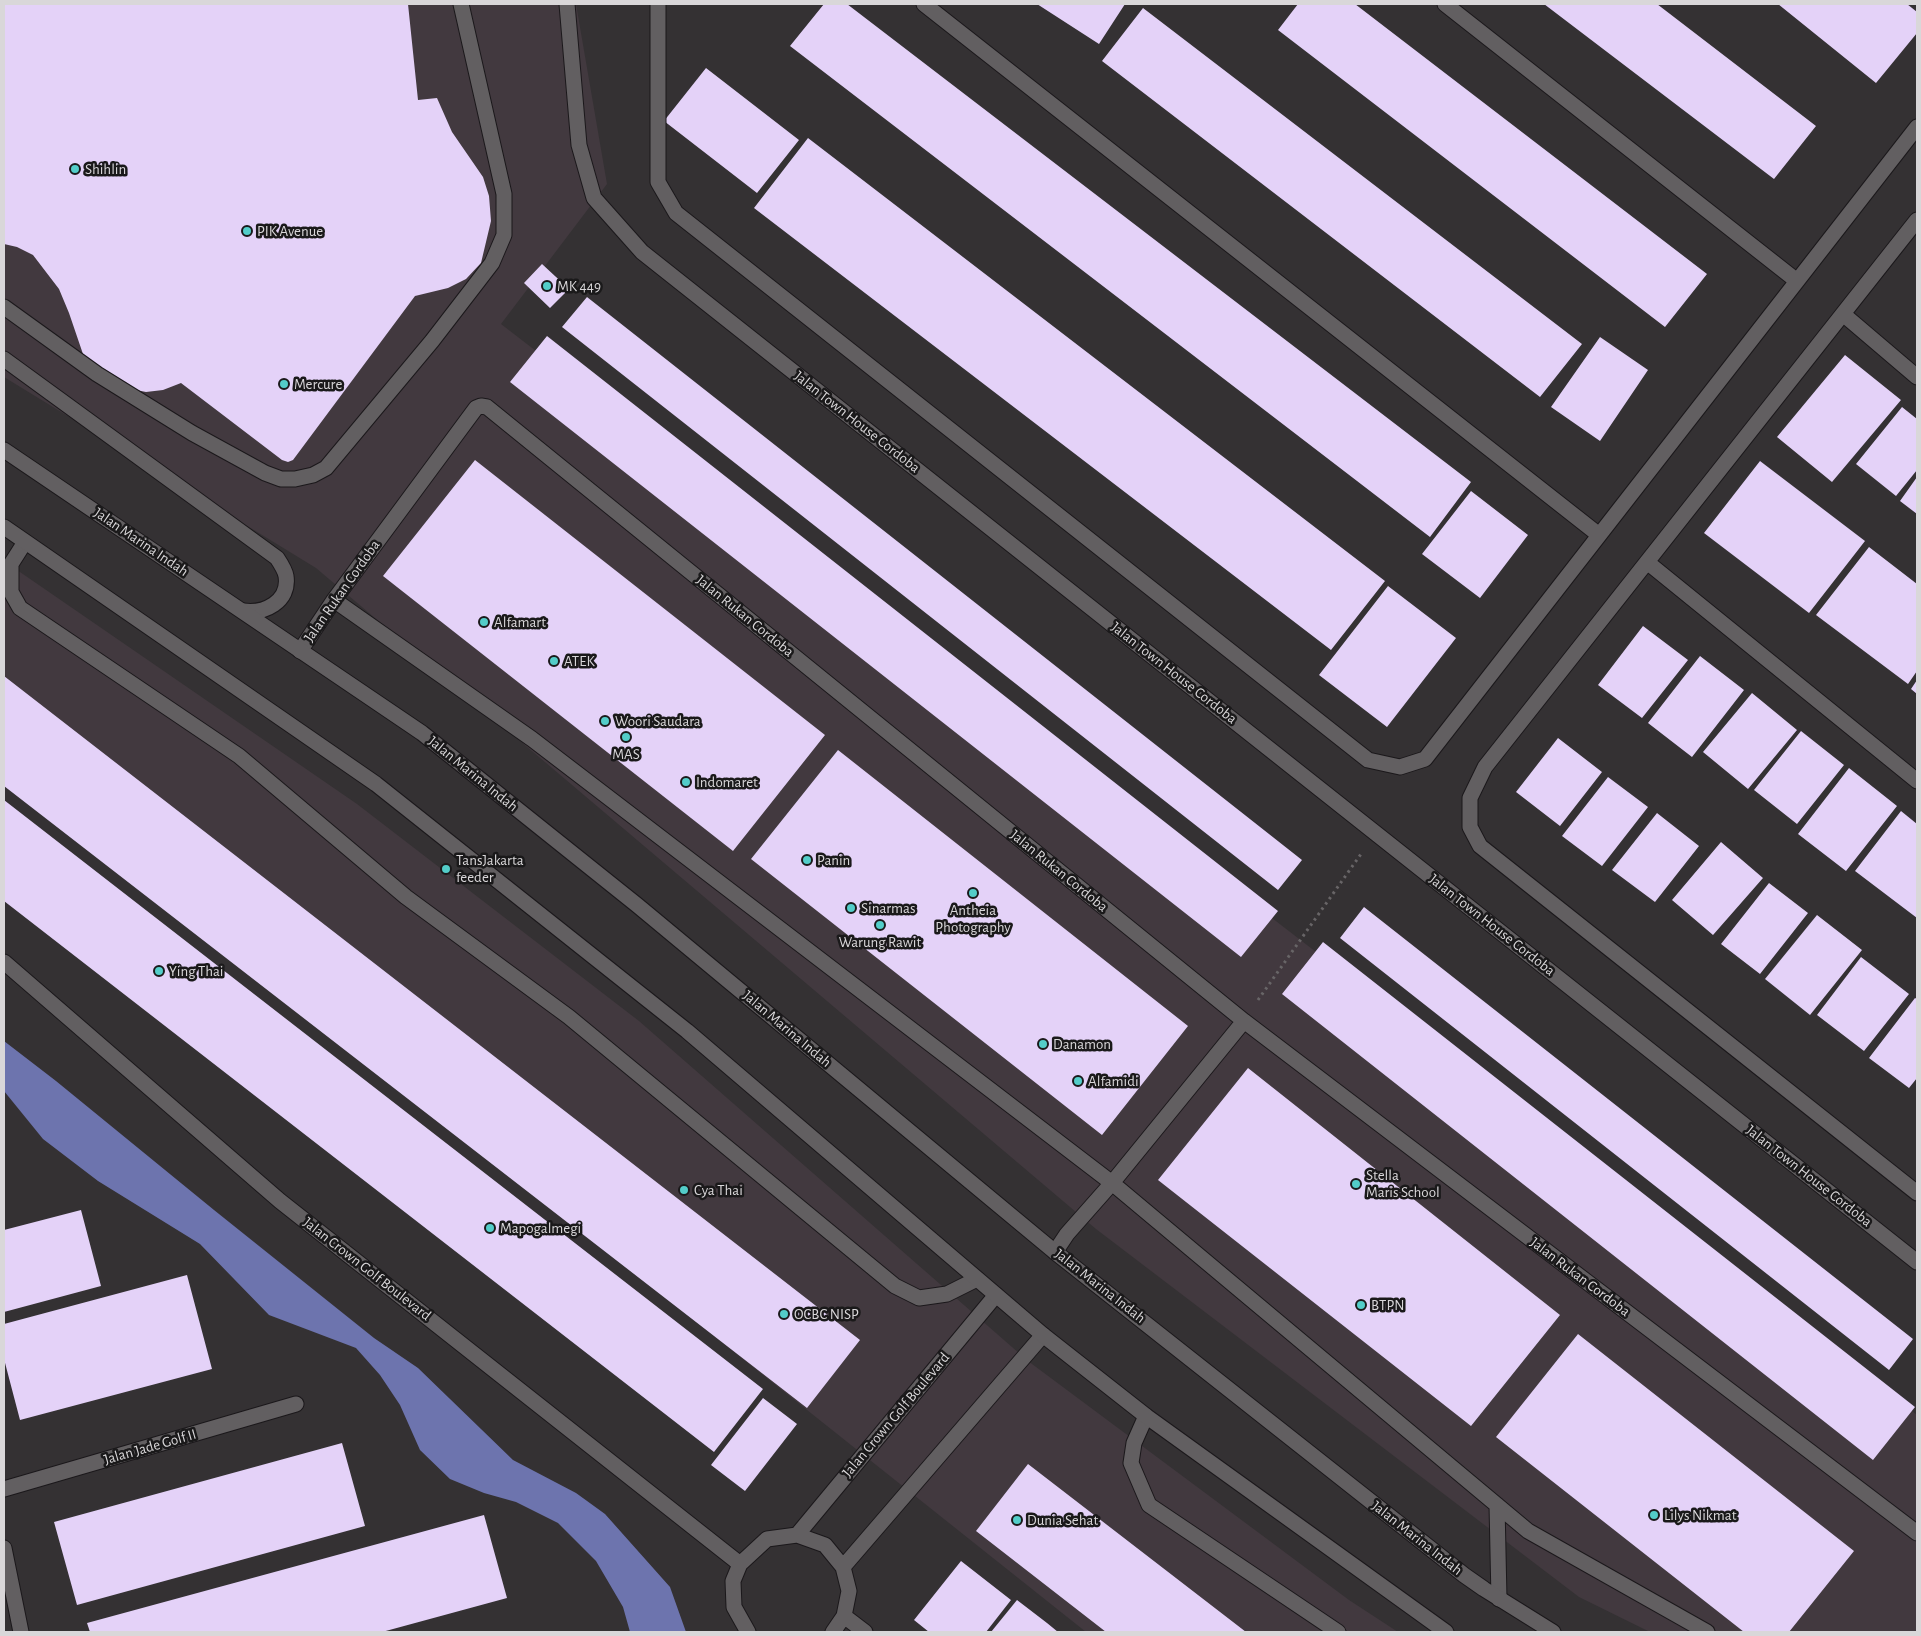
<!DOCTYPE html>
<html>
<head>
<meta charset="utf-8">
<style>
	body { margin:0 }
	#map { position:relative; width:1921px; height:1636px; overflow:hidden; background:#343133; font-family:"Alegreya Sans",sans-serif }
	canvas { display:block }
	.frame { position:absolute; inset:0; border:5px solid #d9d7d9; pointer-events:none }
</style>
</head>
<body>
<div id="map">
<canvas width="1921" height="1636"></canvas>
<div class="frame"></div>
</div>
<script>
const context = document.querySelector('canvas').getContext('2d');
context.lineJoin = 'round';
function paint(path, color) { context.fillStyle = color; context.fill(path, 'evenodd'); }
function stroke(path, color, width, dash) { context.strokeStyle = color; context.lineWidth = width; context.lineCap = dash ? 'butt' : 'round'; context.setLineDash(dash || []); context.stroke(path); }
function write(font, color, halo, rows, align = 'center') {
  context.font = font + ' "Alegreya Sans",sans-serif'; context.lineWidth = 5; context.setLineDash([]); context.textBaseline = 'middle'; context.strokeStyle = halo; context.fillStyle = color; for (const [text, x, y, turn = 0] of rows) {
    context.save(); context.translate(x, y); context.rotate((+turn || 0) * Math.PI / 180); context.textAlign = isNaN(turn) ? turn : align; if (halo) context.strokeText(text, 0, 0); context.fillText(text, 0, 0); context.restore();
  }
}
paint(new Path2D(`
	M4,4H576L607,184L501,324L1917,1415V1632H1650L1579,1597L1096,1229L316,568L4,377Z
	M4,561L357,804L639,1021L1028,1361L1349,1600L1398,1632H1086L4,771Z`), '#42393f');
paint(new Path2D(`
	M4,1041L56,1081L214,1210L374,1338L418,1368L513,1460L576,1493L605,1514L670,1587L686,1632H630L623,1607L596,1561L558,1523L516,1502L484,1493L450,1479L420,1450L400,1405L380,1375L356,1348L269,1315L200,1244L98,1181L43,1139L4,1091Z`), '#6d74ae');
paint(new Path2D(`
	M4,4H408L418,100L437,98L452,132L483,177L489,196L491,221L481,263L466,279L448,288L415,296L293,460L288,462L282,460L181,383L163,390L146,392L131,389L84,357L69,313L59,289L33,255L17,247L4,244Z
	M824,4H847L1471,482L1430,537L790,46Z
	M1037,4H1125L1099,44Z
	M1298,4H1355L1707,274L1665,327L1278,30Z
	M1544,4H1657L1816,126L1774,179Z
	M1778,4H1907L1917,12V33L1876,83Z
	M1143,8L1582,344L1540,397L1102,61Z
	M706,68L799,140L757,193L664,121Z
	M808,138L1385,581L1331,650L754,208Z
	M542,264L569,289L550,308L524,283Z
	M587,297L1302,860L1278,890L562,327Z
	M547,336L1278,911L1241,957L510,382Z
	M1600,337L1648,370L1600,441L1551,407Z
	M1845,355L1901,400L1832,482L1777,437Z
	M1902,407L1917,419V470L1896,496L1856,464Z
	M475,460L825,735L733,851L383,576Z
	M1760,461L1865,541L1809,613L1704,533Z
	M1917,477V514L1900,501Z
	M1471,491L1528,535L1480,598L1422,554Z
	M1869,547L1917,584V671L1908,684L1816,615Z
	M1388,586L1456,638L1387,727L1319,675Z
	M1643,626L1688,660L1642,718L1598,685Z
	M1700,656L1744,690L1692,757L1648,723Z
	M4,676L860,1340L807,1408L4,786Z
	M1917,680V694L1911,689Z
	M1752,693L1797,730L1748,789L1703,752Z
	M1801,731L1844,765L1797,824L1754,790Z
	M1558,738L1602,772L1560,826L1516,792Z
	M838,750L1188,1026L1102,1135L751,859Z
	M1849,768L1897,806L1846,871L1798,834Z
	M1608,777L1648,807L1602,866L1562,836Z
	M4,800L763,1389L714,1452L4,901Z
	M1901,811L1917,824V918L1855,871Z
	M1657,813L1699,846L1655,902L1612,870Z
	M1721,842L1763,878L1713,935L1672,900Z
	M1769,883L1808,913L1760,974L1721,944Z
	M1364,907L1913,1339L1889,1370L1340,938Z
	M1817,915L1862,950L1810,1015L1765,979Z
	M1323,942L1915,1407L1873,1460L1282,994Z
	M1861,957L1909,994L1864,1051L1817,1015Z
	M1915,998L1917,999V1078L1909,1088L1869,1058Z
	M1248,1068L1560,1315L1471,1426L1158,1180Z
	M81,1210L101,1286L4,1312V1230Z
	M187,1275L212,1369L20,1420L4,1359V1324Z
	M1578,1334L1854,1551L1789,1632H1744L1496,1437Z
	M763,1398L797,1424L745,1491L711,1465Z
	M342,1443L365,1526L77,1605L54,1522Z
	M1028,1464L1246,1632H1106L976,1531Z
	M484,1515L507,1598L382,1632H90L87,1623Z
	M961,1561L1011,1600L986,1632H929L914,1620Z
	M1017,1600L1047,1623L1058,1632H991Z`), '#e4d2f8');
const lane = new Path2D(`
	M4,307L97,374L192,433L265,473L281,479H295L313,475L326,468L432,341L479,280L492,263L504,235V194L461,4
	M4,359L277,558C281,564 285,570 286,576C290,602 264,614 243,611
	M25,542L11,564V592L20,608L239,756L406,897L569,1017L895,1286L919,1298L947,1294L977,1279
	M334,600L532,739L1112,1183L1528,1531L1707,1632
	M300,651L334,600L476,408L481,406L487,407L1244,1021L1917,1533
	M1055,1252L1067,1234L1112,1183L1244,1021
	M1146,1416L1134,1443L1131,1463L1149,1505L1338,1632
	M1497,1505L1499,1599`);
const street = new Path2D(`
	M567,4L579,145L594,198L642,252L1917,1262
	M658,4V182L676,213L1368,760L1400,767L1425,759L1917,127
	M924,4L1599,535
	M1445,4L1797,281
	M1917,220L1485,767L1470,798V827L1480,846L1917,1193
	M1843,314L1917,377
	M1647,562L1917,781
	M4,962L280,1201L740,1564
	M4,1489L296,1404
	M797,1535L996,1295
	M4,1548L21,1632
	M843,1567L1043,1335
	M844,1616L865,1632
	M748,1632L734,1607L733,1581L740,1564L767,1539L797,1535L825,1545L843,1567L849,1591L844,1616L833,1632`);
const secondary = new Path2D(`
	M4,450L422,733L637,905L1055,1252L1464,1575L1484,1589L1553,1632
	M4,527L376,784L687,1031L1043,1335L1146,1416L1446,1632`);
stroke(lane, '#1b181b', 17);
stroke(street, '#1b181b', 17);
stroke(secondary, '#1b181b', 17);
stroke(new Path2D(`
	M1258,1000L1361,854`), '#686567', 3, [2.5, 4]);
stroke(lane, '#625f61', 15);
stroke(street, '#625f61', 15);
stroke(secondary, '#625f61', 15);
for (const [x, y, r, color] of [
	[75,169,5,"#53cdc9"],
	[247,231,5,"#53cdc9"],
	[547,286,5,"#53cdc9"],
	[284,384,5,"#53cdc9"],
	[484,622,5,"#53cdc9"],
	[554,661,5,"#53cdc9"],
	[605,721,5,"#53cdc9"],
	[626,737,5,"#53cdc9"],
	[686,782,5,"#53cdc9"],
	[807,860,5,"#53cdc9"],
	[446,869,5,"#53cdc9"],
	[973,893,5,"#53cdc9"],
	[851,908,5,"#53cdc9"],
	[880,925,5,"#53cdc9"],
	[159,971,5,"#53cdc9"],
	[1043,1044,5,"#53cdc9"],
	[1078,1081,5,"#53cdc9"],
	[1356,1184,5,"#53cdc9"],
	[684,1190,5,"#53cdc9"],
	[490,1228,5,"#53cdc9"],
	[1361,1305,5,"#53cdc9"],
	[784,1314,5,"#53cdc9"],
	[1654,1515,5,"#53cdc9"],
	[1017,1520,5,"#53cdc9"]
]) { const dot = new Path2D(); dot.arc(x, y, r, 0, 2 * Math.PI); context.fillStyle = color; context.fill(dot); stroke(dot, '#1a191a', 2); }
write('15px', '#d9d7d9', '#1a191a', [
	["Shihlin",85,169],
	["PIK Avenue",257,231],
	["MK 449",557,286],
	["Mercure",294,384],
	["Alfamart",494,622],
	["ATEK",564,661],
	["Woori Saudara",615,721],
	["MAS",626,754,"center"],
	["Indomaret",696,782],
	["TansJakarta",456,860],
	["feeder",456,877],
	["Panin",817,860],
	["Sinarmas",861,908],
	["Antheia",973,910,"center"],
	["Photography",973,927,"center"],
	["Warung Rawit",880,942,"center"],
	["Ying Thai",169,971],
	["Danamon",1053,1044],
	["Alfamidi",1088,1081],
	["Stella",1366,1175],
	["Maris School",1366,1192],
	["Cya Thai",694,1190],
	["Mapogalmegi",500,1228],
	["BTPN",1371,1305],
	["OCBC NISP",794,1314],
	["Lilys Nikmat",1664,1515],
	["Dunia Sehat",1027,1520]
], 'left');
write('15px', '#d9d7d9', '#1a191a', [
	["Jalan Town House Cordoba",857,422,38],
	["Jalan Marina Indah",141,542,34],
	["Jalan Rukan Cordoba",342,591,-55],
	["Jalan Rukan Cordoba",745,616,39],
	["Jalan Town House Cordoba",1174,673,38],
	["Jalan Marina Indah",473,774,39],
	["Jalan Rukan Cordoba",1059,871,39],
	["Jalan Town House Cordoba",1492,925,38],
	["Jalan Marina Indah",787,1029,40],
	["Jalan Town House Cordoba",1809,1176,38],
	["Jalan Crown Golf Boulevard",367,1269,38],
	["Jalan Rukan Cordoba",1580,1277,37],
	["Jalan Marina Indah",1100,1286,38],
	["Jalan Crown Golf Boulevard",896,1415,-50],
	["Jalan Jade Golf II",150,1447,-16],
	["Jalan Marina Indah",1417,1538,38]
]);
</script>
</body>
</html>
